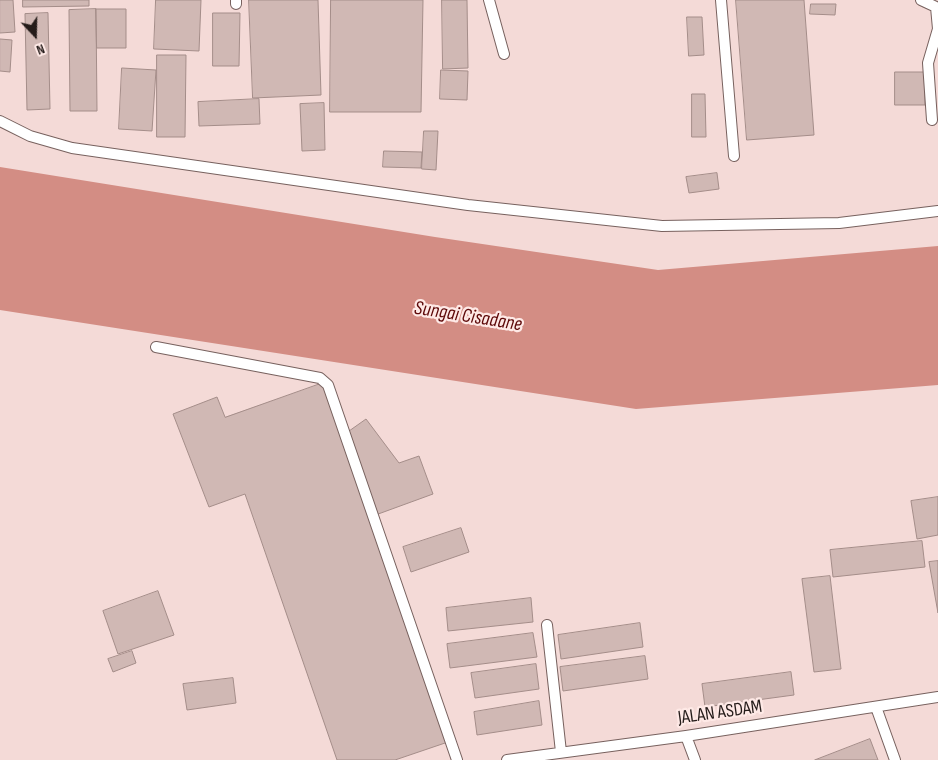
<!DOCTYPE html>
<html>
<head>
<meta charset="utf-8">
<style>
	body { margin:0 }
	#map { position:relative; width:938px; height:760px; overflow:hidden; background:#f4dad7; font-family:"Sofia Sans Condensed",sans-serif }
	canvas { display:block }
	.north { position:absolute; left:10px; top:10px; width:50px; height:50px; -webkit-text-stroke:4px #fee9e6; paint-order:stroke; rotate:159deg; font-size:14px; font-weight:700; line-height:20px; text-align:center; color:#251c1a }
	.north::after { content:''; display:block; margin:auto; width:18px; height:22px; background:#251c1a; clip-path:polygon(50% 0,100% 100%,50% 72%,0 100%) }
</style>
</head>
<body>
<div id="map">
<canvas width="938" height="760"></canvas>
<div class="north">N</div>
</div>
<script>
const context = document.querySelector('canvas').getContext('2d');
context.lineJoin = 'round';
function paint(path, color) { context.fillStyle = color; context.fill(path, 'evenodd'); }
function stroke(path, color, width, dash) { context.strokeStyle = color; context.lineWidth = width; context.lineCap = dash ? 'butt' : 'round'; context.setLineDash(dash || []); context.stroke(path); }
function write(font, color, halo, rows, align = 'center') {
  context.font = font + ' "Sofia Sans Condensed",sans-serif'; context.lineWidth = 4.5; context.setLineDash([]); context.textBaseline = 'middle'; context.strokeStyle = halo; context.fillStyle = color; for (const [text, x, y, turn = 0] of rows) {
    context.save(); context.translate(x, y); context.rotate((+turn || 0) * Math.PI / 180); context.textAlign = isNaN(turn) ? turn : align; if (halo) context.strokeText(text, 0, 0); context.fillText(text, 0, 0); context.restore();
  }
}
paint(new Path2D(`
	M0,167L435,237L658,270L938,246V385L636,409L0,310Z`), '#d38d84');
const building = new Path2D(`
	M0,0H13L15,32L0,33Z
	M23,0H89V6L23,7Z
	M156,0H201L199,51L154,49Z
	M249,0H318L321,95L253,98Z
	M331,0H423L421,112H330Z
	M442,0H467L468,68L443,69Z
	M736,0H804L814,135L747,140Z
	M811,4H836L835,15L810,14Z
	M96,9L97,111H70L69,10Z
	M96,9H126V48H97Z
	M48,13L50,109L27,110L25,14Z
	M213,13H240L239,66H213Z
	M687,17H702L704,55L689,56Z
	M0,39L12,40L10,72L0,71Z
	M157,55H186L185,137H157Z
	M122,68L156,70L152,131L119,129Z
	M441,70L468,71L467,100L440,99Z
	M895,72H925V105H895Z
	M692,94H705L706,137H692Z
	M259,99L260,124L199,126L198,102Z
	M324,103L325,150L302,151L300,104Z
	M424,131H438L436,170L422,169Z
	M384,151L422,152L421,168L383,167Z
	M717,173L719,189L689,193L686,177Z
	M323,383L342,436L366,419L399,463L419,456L433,494L370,517L448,742L395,760H337L245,494L209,507L173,414L217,397L225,417Z
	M938,497V535L917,539L911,501Z
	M461,528L469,552L411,572L403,547Z
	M922,541L925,567L833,577L830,550Z
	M938,561V613L929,562Z
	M830,576L841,669L814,672L802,579Z
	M158,591L174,635L118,654L103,611Z
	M531,598L533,622L448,631L446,608Z
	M640,623L643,647L561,659L558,635Z
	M533,633L537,657L450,668L447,644Z
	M132,651L136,663L113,672L108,659Z
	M645,656L648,679L563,691L560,667Z
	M536,664L539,689L475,698L471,673Z
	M791,672L794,695L705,707L702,684Z
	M233,678L236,703L187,710L183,684Z
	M539,701L542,725L477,735L474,712Z
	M870,739L878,760H815Z`);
paint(building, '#d0b8b4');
stroke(building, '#a48d89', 1);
const lane = new Path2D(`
	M236,0V4
	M489,0L504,54
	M721,0L734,156
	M921,0L936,7L938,29
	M932,120L928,63L938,29
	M0,121L30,136L72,148L468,205L662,226L839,223L938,211
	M156,347L320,378L328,385L457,760
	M547,625L561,752
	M876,707L895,760
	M686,736L695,760
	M507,760L686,736L938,697`);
stroke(lane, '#77615e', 12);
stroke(lane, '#fff', 10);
write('19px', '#251c1a', '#fee9e6', [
	["JALAN ASDAM",720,713,-8]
]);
write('italic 20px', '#5d0808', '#fee9e6', [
	["Sungai Cisadane",468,317,9]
]);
</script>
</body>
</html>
